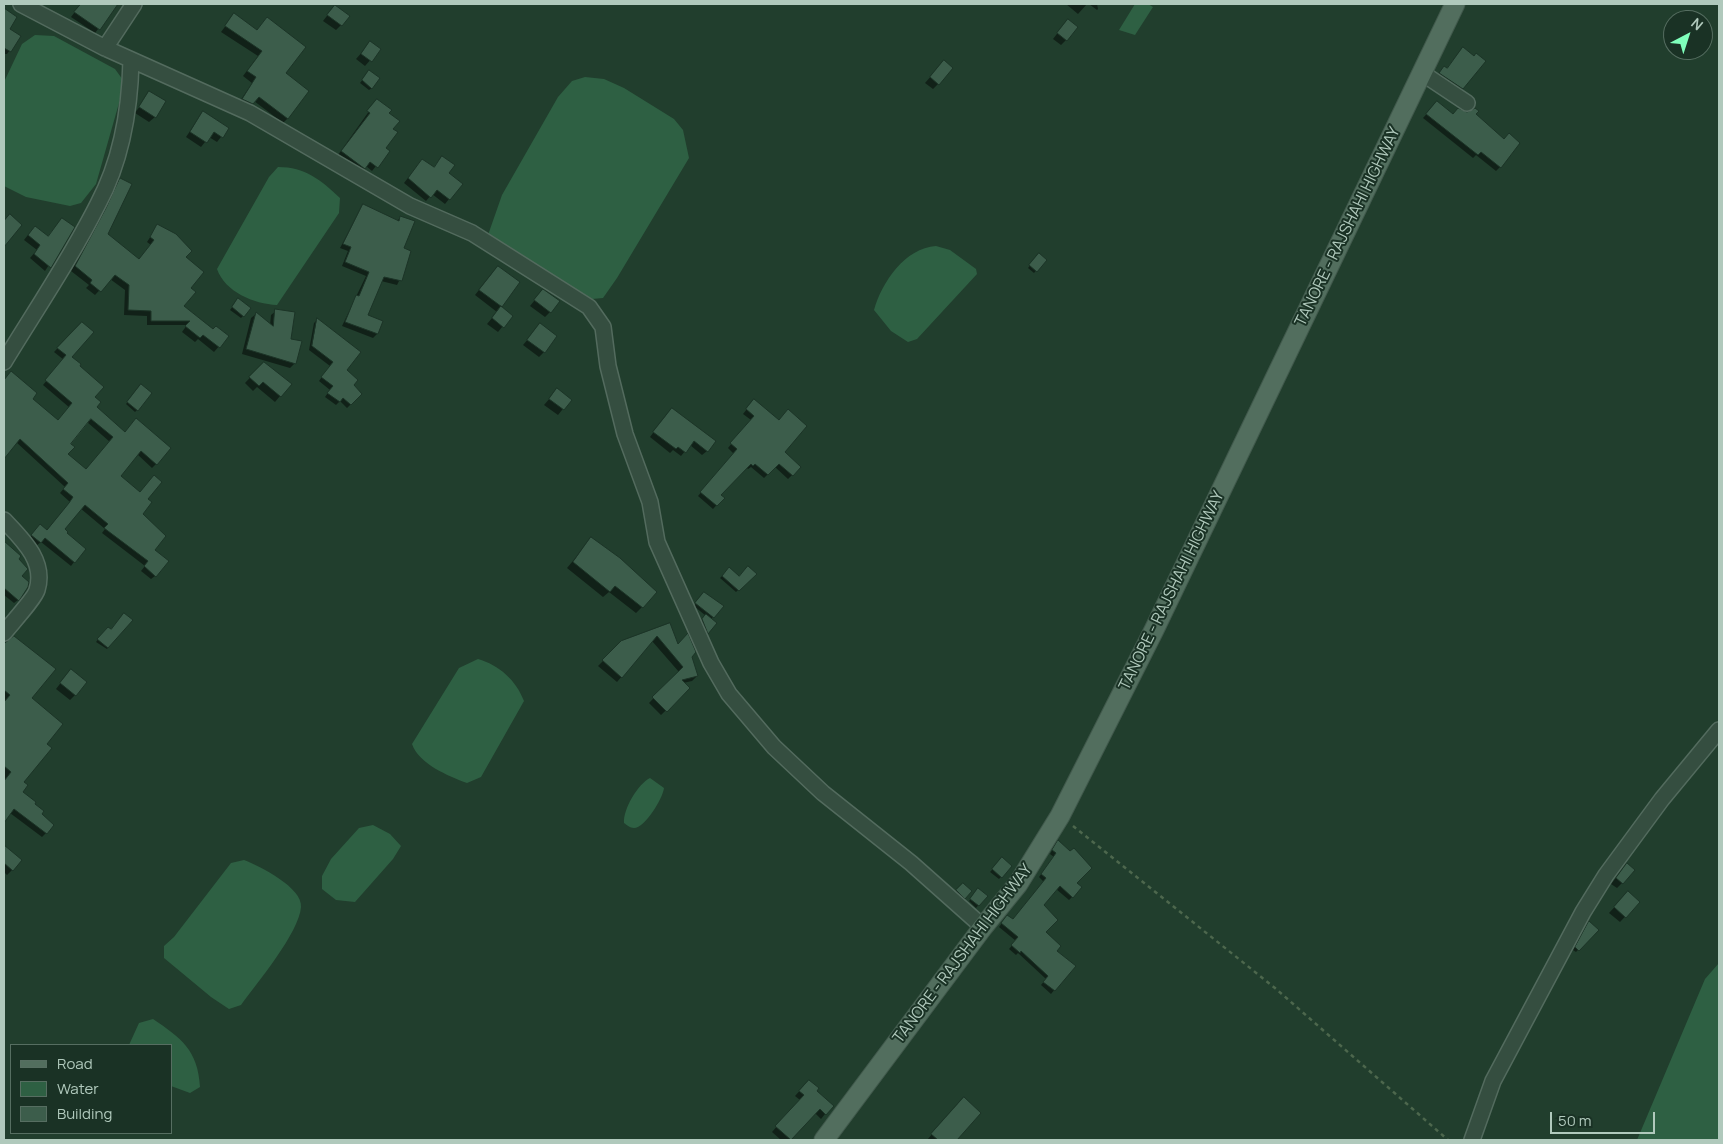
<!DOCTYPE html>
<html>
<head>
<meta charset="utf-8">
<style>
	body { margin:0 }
	#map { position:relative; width:1723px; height:1144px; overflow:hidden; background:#213e2d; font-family:Manrope,sans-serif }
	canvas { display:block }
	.frame { position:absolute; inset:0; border:5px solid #b0c9bc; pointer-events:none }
	.legend { position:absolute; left:10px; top:1044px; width:162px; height:90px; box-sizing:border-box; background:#1a3225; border:1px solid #566e61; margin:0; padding:6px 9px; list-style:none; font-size:15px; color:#b0c9bc }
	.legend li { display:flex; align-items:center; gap:10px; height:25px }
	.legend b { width:25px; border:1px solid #566e61 }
	.north { position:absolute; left:1663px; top:10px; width:50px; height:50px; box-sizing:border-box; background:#1a3225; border:1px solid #566e61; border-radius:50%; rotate:40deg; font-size:14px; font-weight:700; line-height:20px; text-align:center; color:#b0c9bc }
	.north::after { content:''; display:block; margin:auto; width:18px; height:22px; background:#7fffbb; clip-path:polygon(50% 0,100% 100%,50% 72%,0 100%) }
	.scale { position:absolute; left:1550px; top:1112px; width:105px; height:22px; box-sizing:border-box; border:2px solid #b0c9bc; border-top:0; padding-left:6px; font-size:15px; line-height:18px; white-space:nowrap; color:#b0c9bc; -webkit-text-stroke:4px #1a3225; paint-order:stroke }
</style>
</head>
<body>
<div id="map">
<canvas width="1723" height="1144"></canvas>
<div class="frame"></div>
<ul class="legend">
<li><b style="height:6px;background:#526e5e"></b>Road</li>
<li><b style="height:14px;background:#2e6043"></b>Water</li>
<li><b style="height:14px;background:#3c5d4b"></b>Building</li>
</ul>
<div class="north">N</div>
<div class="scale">50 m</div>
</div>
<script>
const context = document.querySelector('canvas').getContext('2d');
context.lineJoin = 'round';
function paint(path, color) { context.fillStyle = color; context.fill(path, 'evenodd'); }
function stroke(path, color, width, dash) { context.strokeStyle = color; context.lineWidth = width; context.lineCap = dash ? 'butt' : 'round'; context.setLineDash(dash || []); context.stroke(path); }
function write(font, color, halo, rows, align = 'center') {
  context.font = font + ' Manrope,sans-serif'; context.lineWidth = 4; context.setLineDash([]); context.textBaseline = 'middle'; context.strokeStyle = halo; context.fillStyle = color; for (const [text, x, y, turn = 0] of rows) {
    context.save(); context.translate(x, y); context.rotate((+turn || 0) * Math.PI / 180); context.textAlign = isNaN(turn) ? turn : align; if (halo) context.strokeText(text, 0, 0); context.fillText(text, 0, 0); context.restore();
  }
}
paint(new Path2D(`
	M1135,4H1148L1153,7L1135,35L1119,30Z
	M35,35L54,36L115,69L123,80L121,96L96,184L81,203L70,206L26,197L4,186V82L22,44Z
	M585,77L604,79L624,88L674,119L683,130L689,158L617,278L603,298L592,299L488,235L502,195L558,97L572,81Z
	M278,167C305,167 321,180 340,198L339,213L277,305C254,304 225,292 217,269L269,177Z
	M936,246L950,250L976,269L977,274L917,339L908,342L891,331L874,310C882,282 905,248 936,246Z
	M478,659C499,665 516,680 524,701L481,777L467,783C448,776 419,764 412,744L459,668Z
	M650,778L664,788C663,798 645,828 634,828C630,828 627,825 624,823C623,809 638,784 650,778Z
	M373,825L390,834L401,846L393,859L355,902L336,900L322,889V876L331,859L359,828Z
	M244,860C260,866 303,888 301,907C299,933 257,983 241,1005L229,1009L211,997L164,958V946L174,937L231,863Z
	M1719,963V1140H1637L1705,979Z
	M153,1019C181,1038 198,1050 200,1087L190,1093L171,1086V1045H129L139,1023Z`), '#2e6043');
paint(new Path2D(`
	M81,4H117L95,33L71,17Z
	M1066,4H1087L1078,14Z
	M1089,4H1097L1098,9L1097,10Z
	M4,10L16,17L8,29L20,36L7,54H4Z
	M330,12L341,25L336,30L323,21Z
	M230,20L257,31L285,74L288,118L283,123L254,101L247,108L238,104L252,83L243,76L258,56L221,32Z
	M1063,26L1066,40L1061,45L1053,39Z
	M371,42L380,49L365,66L356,59Z
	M939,67L938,84L933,89L925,83Z
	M1442,70L1463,89L1460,91L1437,76Z
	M367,74L372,88L369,90L360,83Z
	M150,92L155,117L149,122L135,113Z
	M377,100L388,113L392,129L385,148L388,151L372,171L366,166L360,172L338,155Z
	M1433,107L1452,116L1475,114L1500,167L1496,171L1476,155L1473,158L1423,118Z
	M203,112L228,128L217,142L209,137L201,147L186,137Z
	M418,165L447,173L461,184L445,204L432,194L426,201L404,183Z
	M120,180L106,234L138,260L151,245L147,242L158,225L184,257L189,288L182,307L212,331L228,336L214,352L198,339L195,342L182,332L187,325H147V316L124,315L125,290L110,279L95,295L86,288L89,285L71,271L102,214L115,184Z
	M363,205L397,221L401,217L404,271L397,285L381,281L367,316L377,334L373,338L342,326L366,276L342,266L348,251L340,248Z
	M73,228L45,271L30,258L37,250L24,240L31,231L47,237Z
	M1039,255L1045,260L1034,273L1028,268Z
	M493,272L518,283L500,307L511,316L498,332L487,324L497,312L475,295Z
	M543,290L550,312L545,317L530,306Z
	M236,302L243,316L241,318L230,310Z
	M276,311L290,339L295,363L290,368L242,354L251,318L256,314L270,325L271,315Z
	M317,320L352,385L361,394L347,408L340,401L336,405L325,397L330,390L319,381L330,366L309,350L314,323Z
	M82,323L71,357L94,397L95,407L156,464L152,468L137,454L119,476L147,499L141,514L153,550L155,576L151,579L141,571L145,566L102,533L105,529L80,508L63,529L74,562L71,566L41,542L36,546L28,540L36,530L46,531L70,502L60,493L65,487L16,442L4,457V381L11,373L31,399L58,421L70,408L43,385L64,360L54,352ZM87,422L110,442L85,470L67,454L69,444Z
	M540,325L544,352L539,357L523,345Z
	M264,363L290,384L275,402L257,387L253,391L245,383Z
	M142,386L137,410L135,412L126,404Z
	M557,390L570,400L558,415L544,405Z
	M751,404L783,453L800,467L788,479L775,467L764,478L751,467L748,469L746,467L719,495L723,498L713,509L698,496L734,454L728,448L751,420L743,414Z
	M667,414L707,451L702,455L690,445L681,456L673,450L670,453L650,437Z
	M592,538L642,607L636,613L609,592L603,597L567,568Z
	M4,543L20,556L17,560L21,576L18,600L14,603L4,595Z
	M729,569L738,578L755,574L736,592L720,578Z
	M704,594L722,606L711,619L715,623L706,635L700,622L706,616L694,606Z
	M131,620L107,649L96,642L105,631H111Z
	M669,624L677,646L690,656L697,676L692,681L683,683L689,688L661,715L649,703L679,672L652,641L617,682L598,666L622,642Z
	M6,643L30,698L46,744L22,782L21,792L40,815L46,833L42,837L10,813L4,821V715L8,710L4,706V645Z
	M66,676L75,695L70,700L56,689Z
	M1055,845L1075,883L1072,897L1069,900L1056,889L1042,905L1044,932L1055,951L1074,966L1051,994L1041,985L1046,979L1018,953L1016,955L1009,949L1016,941L999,927L1005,919L1013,921L1044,882L1039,877L1054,857L1050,854Z
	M9,850L12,870L7,875L4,872V856Z
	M1002,859L1011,866L999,879L990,872Z
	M1627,864L1622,883L1617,888L1611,884Z
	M963,884L970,891L962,900L955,893Z
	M978,890L986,896L976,908L969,901Z
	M1623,898L1639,902L1620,922L1609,913Z
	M1589,923L1597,930L1576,952L1573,950Z
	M804,1086L815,1092L825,1114L821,1119L815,1113L791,1140H781L772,1132L800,1100L795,1096Z
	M958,1104L957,1140H927Z`), '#0007');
const building = new Path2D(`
	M81,4H118L100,30L74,12Z
	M335,5L350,16L342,26L327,15Z
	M4,8L17,17L10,29L21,36L11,52L4,48Z
	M234,13L257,30L267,17L306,47L286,73L309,91L288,119L259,97L253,104L242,99L256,77L247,71L262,51L225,26Z
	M1068,19L1078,27L1067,41L1057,33Z
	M370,41L381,49L372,62L361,54Z
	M1463,47L1474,56L1476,53L1486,61L1463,89L1439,73L1444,66L1447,68Z
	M944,60L953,68L939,85L930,77Z
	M369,70L380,78L372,89L362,80Z
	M149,91L166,101L156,118L139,107Z
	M377,99L392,110L389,113L400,121L393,129L398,132L386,148L390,151L378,168L370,162L365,169L341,151L370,113L367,111Z
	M1437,101L1453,114L1458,108L1467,112L1475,108L1479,111L1476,114L1504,139L1509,133L1520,143L1501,168L1481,152L1478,155L1426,114Z
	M203,111L229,128L223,138L214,132L207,143L190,132Z
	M442,156L455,165L449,173L463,184L450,200L437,190L431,198L408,178L422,159L434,167Z
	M120,178L132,184L108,234L139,259L154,240L150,237L157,224L176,234L192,251L186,257L204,272L191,288L196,292L184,306L213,329L216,326L229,336L220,348L203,335L200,338L185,326L190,321H151V311L128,310L129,285L115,275L101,292L90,283L92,280L75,266L106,208Z
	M363,204L399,221L400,216L415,221L404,248L411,251L402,281L384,277L368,315L383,321L378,334L345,322L356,295L359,296L369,272L345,262L351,247L343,244Z
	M10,214L22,225L4,247V221Z
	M62,218L75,227L51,268L34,254L40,245L28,235L35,226L48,236Z
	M1039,253L1047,260L1037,272L1029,265Z
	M498,266L520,282L502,307L479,290Z
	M543,289L560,301L551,313L534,300Z
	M238,298L251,308L244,317L232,307Z
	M501,306L513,316L504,328L492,318Z
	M275,309L295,312L291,339L302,341L296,364L246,349L256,312L273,326Z
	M317,318L361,352L347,370L358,380L354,385L362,394L351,405L343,398L340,402L327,393L333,386L321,377L333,362L312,346Z
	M82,322L94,332L72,357L81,364L80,366L104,387L95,397L101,402L97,407L125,432L136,418L171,448L157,465L141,451L121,476L140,492L154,475L162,482L148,499L152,502L143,514L166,536L155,550L169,561L156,577L144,566L148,561L104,528L108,524L85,505L65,529L68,532L67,533L86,549L75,563L45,538L41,543L31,535L40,524L47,530L69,503L73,497L63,489L68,483L20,439L4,459V380L11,371L37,393L33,399L58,420L72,403L45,380L66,355L57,348ZM91,419L113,437L86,469L68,454L75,447L71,444Z
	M540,323L557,336L545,353L527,340Z
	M264,362L292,384L281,397L263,382L259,386L249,377Z
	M141,384L152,393L138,411L127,402Z
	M557,388L572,400L564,410L549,399Z
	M754,399L779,420L788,409L807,426L785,452L801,467L793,476L779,464L768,475L755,464L753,466L751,464L721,495L725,498L717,506L700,492L737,449L730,443L754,416L746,409Z
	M672,408L716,441L708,452L694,441L686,453L678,447L676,449L653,432Z
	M591,537L620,558L657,592L643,608L615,586L610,592L573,562Z
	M4,541L21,556L19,559L28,569L22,576L29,582L28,587L19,601L4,588Z
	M748,566L757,574L739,591L722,576L729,567L739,576Z
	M704,592L724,606L714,618L695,603Z
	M124,613L133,620L108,648L97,639L108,627L111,629Z
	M706,614L717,623L708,634L702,619Z
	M670,623L678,644L688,633L696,652L692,657L698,676L682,680L690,688L667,712L652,697L683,667L657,636L622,678L602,660L621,641Z
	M14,636L56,669L32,698L63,724L47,744L52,748L24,782L28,785L23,792L36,802L35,804L44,811L42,814L54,825L47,834L14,809L4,823V781L11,772L4,766V702L10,695L4,690V644Z
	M71,669L87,682L76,696L60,683Z
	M1058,840L1070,851L1074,848L1092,868L1077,883L1082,887L1073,898L1060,886L1044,905L1058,920L1046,932L1061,946L1057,951L1076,966L1055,991L1043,982L1048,976L1021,951L1020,953L1011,945L1018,937L1001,923L1007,915L1013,919L1046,878L1041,874L1056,853L1052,850Z
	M4,845L22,860L13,871L4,863Z
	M1002,857L1012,866L1002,878L992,869Z
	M1627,863L1635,870L1623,884L1616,878Z
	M963,883L972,891L965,899L956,890Z
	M978,888L988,896L979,906L970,899Z
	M1628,891L1640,902L1626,918L1614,907Z
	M1589,921L1599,930L1579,951L1575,947Z
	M809,1080L819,1088L817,1091L834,1106L826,1115L820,1109L791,1140L775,1126L804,1095L799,1091Z
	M964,1097L981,1113L957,1140H938L931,1134Z`);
paint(building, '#3c5d4b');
stroke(building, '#1c3427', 1);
const minor = new Path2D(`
	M21,4L105,48L250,113L410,206L472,233L589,307L603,327L608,366L625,434L650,502L657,542L711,663L729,694L774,747L823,793L911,863L983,927
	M105,48L134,4
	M1422,73L1467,103
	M4,362C35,311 71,258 98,204C121,161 130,109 131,60
	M4,520C22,539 46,561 37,590C35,598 11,624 4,633
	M1472,1140L1493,1081L1583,912L1606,875L1662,799L1719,730`);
const major = new Path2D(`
	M824,1140L983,927L1018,884L1060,816L1154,630L1455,4`);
stroke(minor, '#536b5e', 18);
stroke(major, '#41594c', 21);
stroke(new Path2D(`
	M1073,826L1275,988L1448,1140`), '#4d674d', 2.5, [4, 4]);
stroke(minor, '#354e40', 15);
stroke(major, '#526e5e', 19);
write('16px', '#b0c9bc', '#1a3225', [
	["TANORE - RAJSHAHI HIGHWAY",1348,227,-64],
	["TANORE - RAJSHAHI HIGHWAY",1172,591,-64],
	["TANORE - RAJSHAHI HIGHWAY",963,954,-53]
]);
</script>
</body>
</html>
